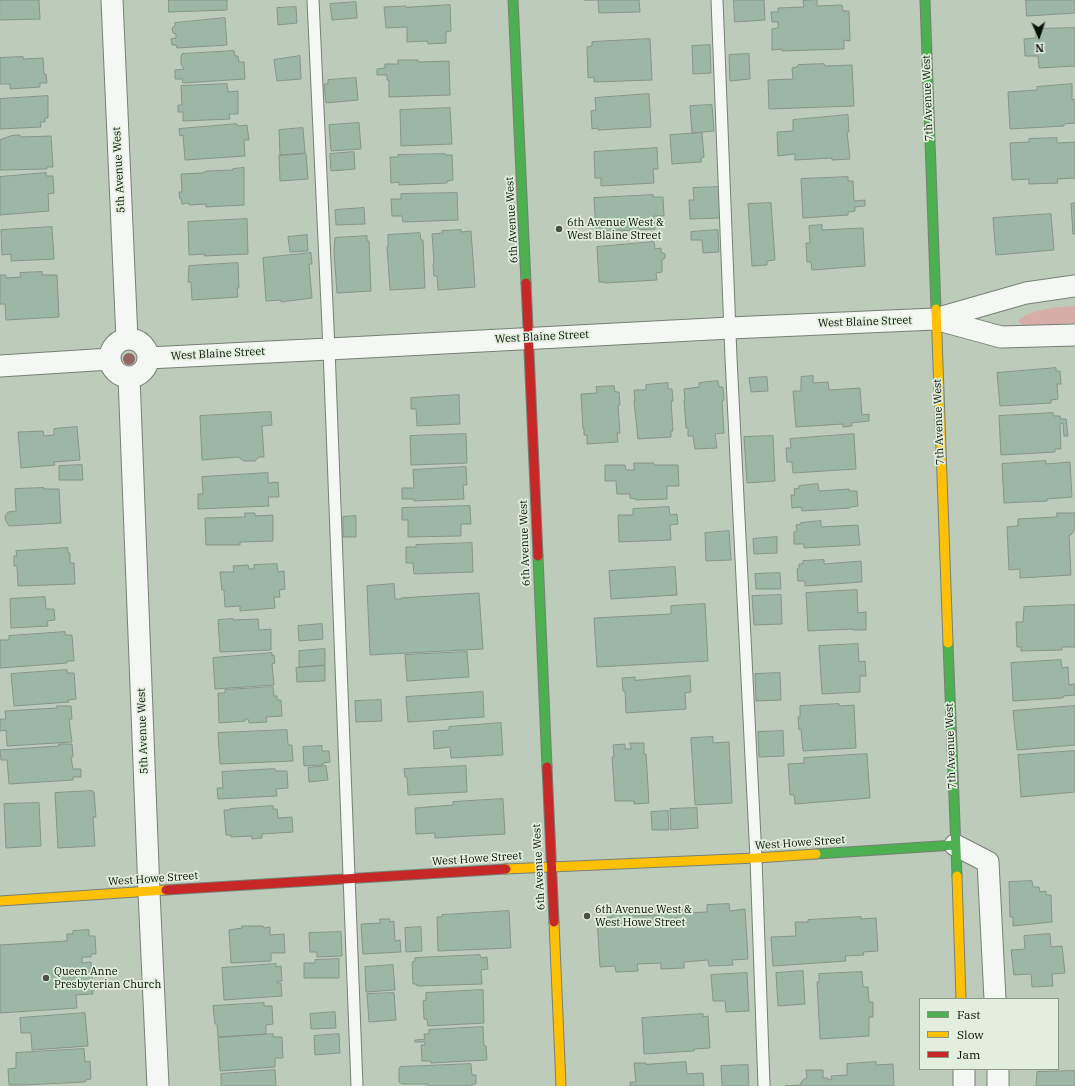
<!DOCTYPE html>
<html>
<head>
<meta charset="utf-8">
<style>
	body { margin:0 }
	#map { position:relative; width:1075px; height:1086px; overflow:hidden; background:#bdcbba; font-family:"IBM Plex Serif",serif }
	canvas { display:block }
	.legend { position:absolute; left:919px; top:998px; width:140px; height:72px; box-sizing:border-box; background:#e2efde; border:1px solid #8a9687; margin:0; padding:5px 7px; list-style:none; font-size:12px; color:#071005 }
	.legend li { display:flex; align-items:center; gap:8px; height:20px }
	.legend b { width:20px; border:1px solid #8a9687 }
	.north { position:absolute; left:1019px; top:16px; width:40px; height:40px; -webkit-text-stroke:3px #e2efde; paint-order:stroke; rotate:177deg; font-size:11px; font-weight:700; line-height:16px; text-align:center; color:#071005 }
	.north::after { content:''; display:block; margin:auto; width:14px; height:18px; background:#071005; clip-path:polygon(50% 0,100% 100%,50% 72%,0 100%) }
</style>
</head>
<body>
<div id="map">
<canvas width="1075" height="1086"></canvas>
<ul class="legend">
<li><b style="height:5px;background:#4caf50"></b>Fast</li>
<li><b style="height:5px;background:#ffc107"></b>Slow</li>
<li><b style="height:5px;background:#c62828"></b>Jam</li>
</ul>
<div class="north">N</div>
</div>
<script>
const context = document.querySelector('canvas').getContext('2d');
context.lineJoin = 'round';
function paint(path, color) { context.fillStyle = color; context.fill(path, 'evenodd'); }
function stroke(path, color, width, dash) { context.strokeStyle = color; context.lineWidth = width; context.lineCap = dash ? 'butt' : 'round'; context.setLineDash(dash || []); context.stroke(path); }
function write(font, color, halo, rows, align = 'center') {
  context.font = font + ' "IBM Plex Serif",serif'; context.lineWidth = 3.5; context.setLineDash([]); context.textBaseline = 'middle'; context.strokeStyle = halo; context.fillStyle = color; for (const [text, x, y, turn = 0] of rows) {
    context.save(); context.translate(x, y); context.rotate((+turn || 0) * Math.PI / 180); context.textAlign = isNaN(turn) ? turn : align; if (halo) context.strokeText(text, 0, 0); context.fillText(text, 0, 0); context.restore();
  }
}
paint(new Path2D(`
	M1075,306V323L1023,326L1018,321C1029,309 1059,307 1075,306Z`), '#d6aea7');
const building = new Path2D(`
	M0,0H39L40,19L0,20Z
	M169,0H227V10L169,12Z
	M585,0H639L640,12L599,13L598,0Z
	M734,0H764L765,20L735,22Z
	M817,0V6L842,5L843,11H849L850,41L844,40V49L782,51V49L772,50V29L778,28V22H772L771,12H778V8L804,7L803,1Z
	M1026,0H1075V13L1027,16Z
	M356,2L357,18L332,20L330,4Z
	M450,5L451,31L446,32V43L428,44L427,41L407,42V27L386,28L384,7L406,6V7Z
	M296,7L297,23L278,25L277,8Z
	M225,18L227,45L177,48L176,45H172L171,39L176,38V34L173,33L172,28L175,26V23Z
	M1075,28V66L1039,68L1038,56H1025L1024,39L1036,38V29Z
	M650,39L652,80L594,82V77L588,78L587,47L592,46V42Z
	M710,45L711,73L693,74L692,46Z
	M234,51L235,56H238L239,62H244L245,79L183,83L182,79H175V70L184,69L181,64V57L182,54Z
	M749,54L750,79L730,81L729,55Z
	M300,56L301,79L277,81L274,60Z
	M23,57V59L43,58L44,74H46L47,83H40V87L10,89V84H0V58Z
	M398,60H418V62L449,61L450,95L389,97V80H387V75H377V69L385,68V64H398Z
	M824,64L825,66L852,65L854,106L769,109L768,80L793,79L792,68L797,67L798,65Z
	M356,78L358,100L326,103L324,84H328V80Z
	M227,84L228,92L238,91V114H229L230,119L183,121V112H178V105H182L181,86Z
	M1072,84V100L1075,99V123L1064,124V126L1010,129L1008,92L1037,90V87Z
	M649,94L651,127L598,130V128L592,129L591,111L596,110L595,98Z
	M48,96V118H45V122H40L41,127L0,129V99Z
	M712,105L714,131L692,133L690,106Z
	M450,108L452,144L401,146L400,110Z
	M848,115L849,132H847L850,159L832,160V158L795,160V154L778,156L777,132L793,131V120Z
	M359,123L361,149L331,151L329,125Z
	M237,124L238,126L247,125L249,140H244L245,156L185,160L183,135L180,136L179,129Z
	M303,128L305,153L280,155L279,130Z
	M702,133L704,157L701,158V162L672,164L670,135Z
	M19,135L22,137L51,136L53,167H47V169L0,170V140L10,136Z
	M1057,138V143L1075,142V178L1057,179L1058,183L1029,184V179L1012,180L1010,143L1029,142V139Z
	M657,148L658,169H653L654,183L601,186V178H595L594,152Z
	M354,152L355,169L331,171L330,154Z
	M306,154L308,179L280,181L279,156Z
	M445,154V155H452L453,180L447,181V183L399,185V182L391,183L390,157H398V155Z
	M244,168V205L206,207V204L189,205V203L182,204L181,199H180L179,192H182L181,174L202,173L207,171L233,170V169Z
	M46,173V176H53L54,193L48,194L49,211L0,215V177Z
	M848,177V181H853L854,201L865,200V206L855,207V211L848,212V215L803,218L801,179Z
	M719,187L720,218L690,219L689,200H694L693,188Z
	M457,193L458,220L403,222L402,216H392L391,199H401V194Z
	M653,195V197H663L664,216H654L655,229L596,232L594,198Z
	M771,203L775,260L767,261V265L752,266L748,204Z
	M1075,203V234H1073L1071,204Z
	M364,208L365,224L336,225L335,210Z
	M1051,214L1054,250L996,255L993,218Z
	M247,219L248,254L204,256L205,254L189,255L188,222Z
	M822,225V230L863,228L865,266L812,270L811,262H807L806,243H810L809,226Z
	M52,227L54,259L11,261V254L2,255L1,230Z
	M461,230V232L471,231L475,287L438,290L437,276H434L433,264L434,263L432,234L443,233L442,231Z
	M718,230L719,252L703,253L702,240H691V232Z
	M420,233L421,240H423L425,288L390,290L387,247H388V235Z
	M307,235L308,251L290,252L288,237Z
	M367,236V241H369L371,291L337,293L334,251L335,238Z
	M654,242L655,249L661,248V252L665,254V258L662,260V272L656,273L657,280L605,283V282H599L597,247Z
	M311,253L312,264H309L312,298L281,302V300L266,301L263,258Z
	M238,263L239,288H237L238,297L192,300L191,282H188L189,266Z
	M42,272V275H57L59,317L6,320L5,304H0V275H6V278L21,277L20,273Z
	M1056,368V371H1060L1061,384H1057L1058,399L1051,400V403L1000,406L997,373Z
	M813,376V383L828,382L829,390L860,388L862,415L869,414V421L851,423L852,426L843,427V424L796,427L793,391H801V377Z
	M767,377L768,391L751,392L749,378Z
	M718,381L719,387H723L724,400L722,401L724,433L715,434L717,448L695,449L693,436H688V428H686L684,400H685L684,389L699,387V383Z
	M668,383V389H672L673,401H671L673,431H671V437L638,439L634,401H635L634,390H646V385Z
	M614,386L615,392H619L620,405H618L620,433H617L618,442L587,444V435H584V429H583L581,394L597,393L596,387Z
	M459,395L460,424L417,426L416,409H411V398Z
	M271,412L272,425L262,426L264,457H259L255,461H244L238,457L202,460L200,416Z
	M1053,413L1054,416H1060V419H1066L1068,436H1064L1063,423L1060,424L1061,449H1055V452L1001,455L999,416Z
	M77,427L80,460L54,462L55,465L21,468L18,432L43,431L44,436L54,435V429Z
	M466,434L467,463L411,465L410,436Z
	M854,434L856,469L793,473L792,462H787L786,448H791L790,439Z
	M773,436L775,481L747,483L744,437Z
	M1046,461V464L1070,462L1072,497L1047,499V501L1004,503L1002,464Z
	M634,463H654V465H678L679,486H667V499L636,500V499L630,498V494H617L616,481H605V465H625L626,470H634Z
	M82,465L83,480H59V466Z
	M466,467L467,485H463L464,499L414,501V499H402V488H414L413,470Z
	M268,473V483L278,482L279,497H268L269,506L198,509V494H203L202,477Z
	M818,484L819,491L849,489V491H857L858,506L850,507V508L802,511L801,507L792,508L791,495H795L794,489L799,488V486Z
	M44,488V489H59L61,523L9,526L6,521L5,516L8,512L16,511L15,489Z
	M470,506L471,524H461V536L408,537V520H402V508Z
	M669,507L670,515L677,514L678,524L670,525L671,540L619,542L618,515H633V509Z
	M245,513H255V516L273,515V541L240,542V545H206L205,518L245,517Z
	M1057,513H1075V529L1071,535H1069L1071,575L1020,578V569L1009,570L1007,527L1018,526V519L1057,517Z
	M356,516V537H343V517Z
	M821,521V527L858,525L860,545L804,548V544H794V532L797,531L796,525L801,524V523Z
	M729,531L731,560L706,561L705,533Z
	M777,537V553L754,554L753,539Z
	M472,543L473,572L414,574L413,563H406V547H416V545Z
	M68,548V553H70V563H74L75,584L18,586L17,566H14V556H17L16,551Z
	M824,560V564L861,561L862,582L805,586V581H798L797,569L799,568V564H803V561Z
	M277,564L278,572L284,571L285,589L279,590L280,597H274L275,608L240,611V606L225,607L224,590H222L220,572H234L233,566L248,565L249,569H254V565Z
	M675,567L677,595L611,599L609,571Z
	M780,573L781,589H756L755,574Z
	M394,584L395,599H401V598L479,593L483,649L370,655L367,586Z
	M857,590L858,613L866,612V630H853V629L808,631L806,593Z
	M781,595L782,624L754,625L752,596Z
	M45,597L46,609H54L55,620L47,621L48,626L11,628L10,599Z
	M705,604L708,661L597,667L594,618L671,614V606Z
	M1075,605V647H1062V650L1021,651V647H1017L1016,622H1023L1024,607Z
	M233,619V620L258,619L259,630L271,629V650L220,652L218,620Z
	M322,624L323,639L299,641L298,626Z
	M65,632V635H72L74,661H67V663L0,668V640H9V636Z
	M858,644L859,662L865,661L866,676H860V692L822,694L819,646Z
	M325,649V665L299,667V651Z
	M467,652L469,677L407,681L405,655Z
	M272,653V656L274,655L275,663L272,664L274,685L215,689L213,658Z
	M1061,660L1062,668L1068,667L1069,685L1075,684V695L1063,696V698L1013,701L1011,663Z
	M325,666V681L297,682L296,668Z
	M67,670V673H74L76,699L68,700L69,702L14,706L11,674Z
	M780,673L781,700L756,701L755,674Z
	M690,676L691,692L685,693L686,709L626,713L625,691H623L622,678L635,677V680Z
	M273,687L274,696H277V700H281L282,716L266,717L267,722L249,723L248,719H245V721L219,723L218,693H225V690Z
	M483,692L484,717L408,722L406,697Z
	M381,700L382,721L356,722L355,701Z
	M839,704L840,706L854,705L856,748L803,751L801,729L799,730L798,717H800V706Z
	M57,706H71L72,719H69L72,742L7,746L6,730L0,731V719H6L5,711L57,708Z
	M1075,706V745L1017,750L1013,711Z
	M501,723L503,755L451,758L450,747L434,749L433,731L449,730V727Z
	M287,730L288,745H292L293,761L220,764L218,733Z
	M783,731L784,756L759,757L758,732Z
	M713,737V743L729,742L732,803L695,805L691,738Z
	M630,743H644V754H646L649,803L634,804V801H615L612,757H614L613,745L625,744V749H631Z
	M59,744H72L73,757H71L73,769H81V777H73V780L9,784L7,760H1L0,750L59,746Z
	M322,746V751H329L330,762L323,763V765L304,766L303,747Z
	M1075,751V792L1021,797L1018,755Z
	M867,754L870,798L795,804L794,795H790L788,764L804,763V758Z
	M326,766L328,780L309,782L308,768Z
	M466,766L467,792L408,795L407,777H405L404,769Z
	M275,769L276,771H287L288,788L276,789L277,796L218,799L217,788H223L222,772Z
	M92,791V792H94L96,817H93L95,846L58,848L55,793Z
	M503,799L505,834L435,838V833L416,834L415,808L453,805V802Z
	M39,803L41,846L6,848L4,804Z
	M273,806V809H277L278,818L292,817L293,832L262,834V838L252,839V836L231,837V835H226L224,810H230V809Z
	M697,808L698,828L671,830L670,809Z
	M668,811L669,830H652L651,812Z
	M1032,881L1033,887H1039L1040,892L1046,891V895H1051L1052,922L1013,926V917H1010L1009,882Z
	M729,904L730,911L745,909L748,959L732,960L733,965L709,966L708,960L684,962V968L661,969V963L637,964L638,971L616,972L615,966L600,967L597,918L612,917V912L634,911V916L659,915L658,908L682,907L683,913L707,912V905Z
	M509,911L511,948L438,951L437,917H442V915Z
	M861,917V919L876,918L878,951L863,952L864,955L845,956L846,961L773,966L771,937L796,936L795,922H808V920Z
	M380,919H390V922L394,921L395,941L400,940L401,952L363,954L361,924L380,923Z
	M242,926H263L264,928L270,927V935L284,934L285,953H271V961L231,963L229,930L242,928Z
	M421,927L422,951L406,952L405,928Z
	M89,930V936H95L96,954H91V957H82V963L91,962L93,994L76,995L77,1008L0,1013V945L67,941V934H73V931Z
	M341,932L342,956L317,957V952H310L309,933Z
	M1050,934L1051,947L1062,946L1065,973L1052,974L1053,986L1032,987L1031,974L1014,975L1011,950L1025,949L1024,936Z
	M480,955L481,958L487,957L488,969L481,970L482,984L417,986V984H413L412,962L415,961V958Z
	M339,959V978H304V963H315V960Z
	M276,964V967L281,966L282,981H277V983H281L282,996L224,1000L222,968Z
	M393,965L395,990L366,992L365,967Z
	M803,971L805,1004L778,1006L776,973Z
	M862,972L863,987H868L869,1002H873V1017H869V1036L820,1039L817,982H819V974Z
	M747,973L749,1011L726,1012L725,1001H713L711,975Z
	M483,990L484,1023L428,1026L427,1019H424L423,1001L426,1000V993Z
	M394,993L396,1020L369,1022L367,994Z
	M264,1003V1006H272L273,1024L266,1025V1034L218,1037L217,1024H215L213,1006Z
	M335,1012L336,1028L311,1029L310,1014Z
	M85,1013L88,1046L32,1050L31,1033H21L20,1018Z
	M703,1014V1017L708,1016L710,1048L694,1049V1051L644,1054L642,1018Z
	M483,1027L484,1046H486L487,1060L431,1063V1061H422L421,1045H425V1042H415V1040L425,1039L424,1034H429V1030Z
	M273,1034V1037H282L283,1058H275V1067L220,1071L218,1038Z
	M339,1034L340,1053L315,1055L314,1036Z
	M84,1049L85,1062L90,1061L91,1079L86,1080L85,1082L23,1085H9L8,1069L16,1068V1053Z
	M686,1062L687,1074L703,1073L704,1086H630V1082H636L634,1063H646V1064Z
	M876,1062V1065L893,1064L894,1086H785L801,1085V1082L804,1079L807,1078L806,1070H823V1078H828V1080L832,1079L831,1076L847,1075V1064Z
	M471,1064L472,1075H476V1084H472V1086H428V1084H402L399,1082V1069L400,1067Z
	M748,1065L749,1086H722L721,1066Z
	M275,1070L276,1086H221V1074Z
	M1075,1071V1086H1036L1037,1072Z`);
paint(building, '#9db7a5');
stroke(building, '#879589', 1);
const lane = new Path2D(`
	M313,0L329,349L357,1086
	M717,0L731,358L756,858L764,1086`);
const street = new Path2D(`
	M112,0L127,339
	M935,319L1001,337L1075,335
	M110 358a19 19 0 1 1 38 0a19 19 0 1 1-38 0Z
	M148,358L329,349L730,328L935,319L1026,293L1075,286
	M0,366L110,359
	M129,377L149,892L158,1086
	M955,845L988,862L995,999
	M964,1069V1086
	M998,1069V1086`);
const fast = new Path2D(`
	M513,0L526,283
	M925,0L936,309
	M538,556L547,767
	M948,643L957,876
	M816,854L955,845`);
const slow = new Path2D(`
	M936,309L948,643
	M506,869L756,858L816,854
	M957,876L961,999
	M0,901L166,890
	M554,922L561,1086`);
const jam = new Path2D(`
	M526,283L538,556
	M547,767L554,922
	M166,890L506,869`);
stroke(lane, '#768174', 13);
stroke(street, '#768174', 23);
stroke(fast, '#768174', 11);
stroke(slow, '#768174', 11);
stroke(jam, '#768174', 11);
stroke(new Path2D(`
	M1007,848L1075,845`), '#c3c7c2', 2.5, [3, 3]);
stroke(lane, '#f5f7f5', 11);
stroke(street, '#f5f7f5', 21);
stroke(fast, '#4caf50', 9);
stroke(slow, '#ffc107', 9);
stroke(jam, '#c62828', 9);
context.fillStyle = '#946766';
for (const [x, y] of [
	[129,359]
]) { context.beginPath(); context.arc(x, y, 6, 0, 2 * Math.PI); context.fill(); }
for (const [x, y, r, color] of [
	[559,229,4,"#475144"],
	[587,916,4,"#475144"],
	[46,978,4,"#475144"]
]) { const dot = new Path2D(); dot.arc(x, y, r, 0, 2 * Math.PI); context.fillStyle = color; context.fill(dot); stroke(dot, '#e2efde', 1.5); }
write('11px', '#071005', '#e2efde', [
	["7th Avenue West",928,98,-92],
	["5th Avenue West",119,170,-93],
	["6th Avenue West",512,220,-93],
	["West Blaine Street",865,322,-2],
	["West Blaine Street",542,337,-3],
	["West Blaine Street",218,354,-3],
	["7th Avenue West",939,422,-92],
	["6th Avenue West",525,543,-92],
	["5th Avenue West",143,731,-92],
	["7th Avenue West",951,746,-92],
	["West Howe Street",800,843,-4],
	["West Howe Street",477,859,-4],
	["6th Avenue West",539,867,-93],
	["West Howe Street",153,879,-4]
]);
write('11px', '#071005', '#e2efde', [
	["6th Avenue West &",567,223],
	["West Blaine Street",567,236],
	["6th Avenue West &",595,910],
	["West Howe Street",595,923],
	["Queen Anne",54,972],
	["Presbyterian Church",54,985]
], 'left');
</script>
</body>
</html>
